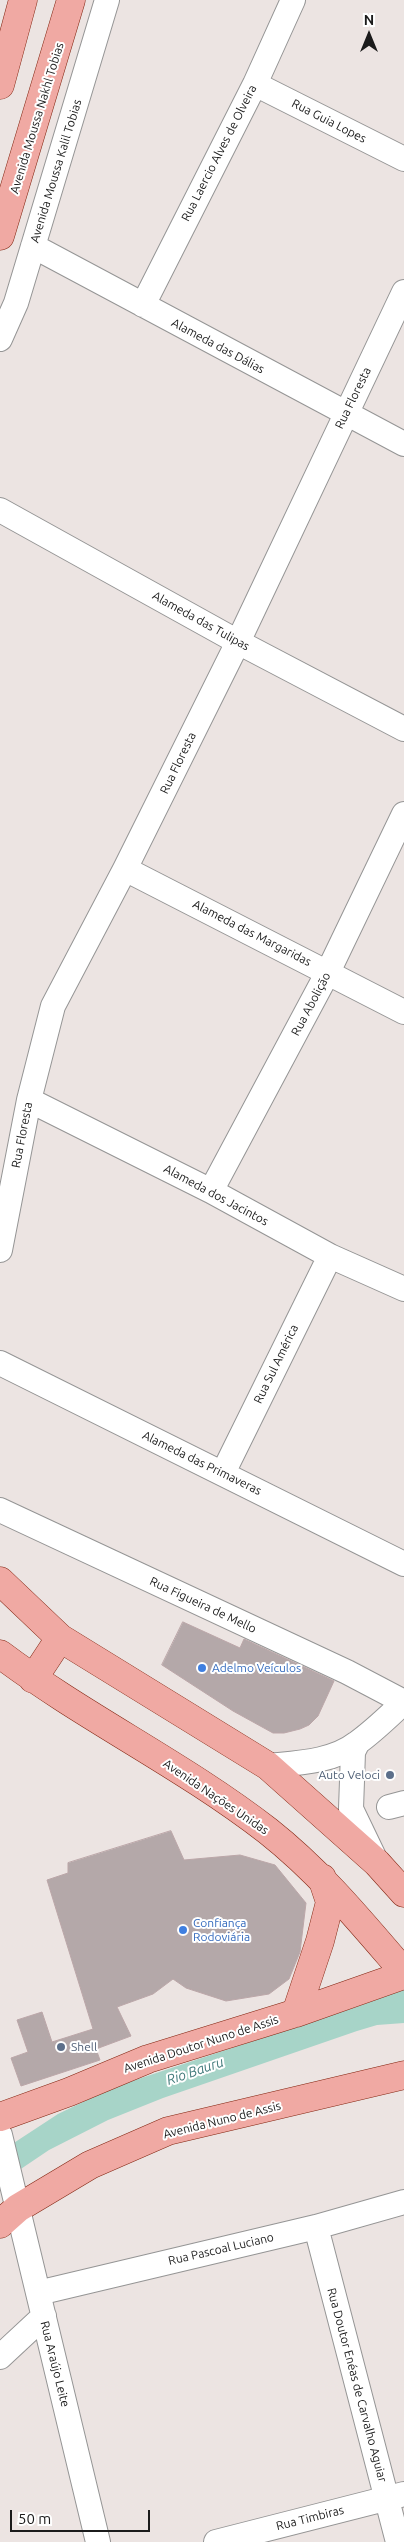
<!DOCTYPE html>
<html>
<head>
<meta charset="utf-8">
<style>
	body { margin:0 }
	#map { position:relative; width:404px; height:2542px; overflow:hidden; background:#ece4e2; font-family:Ubuntu,sans-serif }
	canvas { display:block }
	.north { position:absolute; left:344px; top:10px; width:50px; height:50px; -webkit-text-stroke:4px #fff; paint-order:stroke; rotate:0deg; font-size:14px; font-weight:700; line-height:20px; text-align:center; color:#1b1b1b }
	.north::after { content:''; display:block; margin:auto; width:18px; height:22px; background:#1b1b1b; clip-path:polygon(50% 0,100% 100%,50% 72%,0 100%) }
	.scale { position:absolute; left:10px; top:2510px; width:140px; height:22px; box-sizing:border-box; border:2px solid #1b1b1b; border-top:0; padding-left:6px; font-size:15px; line-height:18px; white-space:nowrap; color:#1b1b1b; -webkit-text-stroke:4px #fff; paint-order:stroke }
</style>
</head>
<body>
<div id="map">
<canvas width="404" height="2542"></canvas>
<div class="north">N</div>
<div class="scale">50 m</div>
</div>
<script>
const context = document.querySelector('canvas').getContext('2d');
context.lineJoin = 'round';
function paint(path, color) { context.fillStyle = color; context.fill(path, 'evenodd'); }
function stroke(path, color, width, dash) { context.strokeStyle = color; context.lineWidth = width; context.lineCap = dash ? 'butt' : 'round'; context.setLineDash(dash || []); context.stroke(path); }
function write(font, color, halo, rows, align = 'center') {
  context.font = font + ' Ubuntu,sans-serif'; context.lineWidth = 4; context.setLineDash([]); context.textBaseline = 'middle'; context.strokeStyle = halo; context.fillStyle = color; for (const [text, x, y, turn = 0] of rows) {
    context.save(); context.translate(x, y); context.rotate((+turn || 0) * Math.PI / 180); context.textAlign = isNaN(turn) ? turn : align; if (halo) context.strokeText(text, 0, 0); context.fillText(text, 0, 0); context.restore();
  }
}
paint(new Path2D(`
	M404,1989V2023L377,2025L357,2031L163,2098L108,2120L49,2150L0,2183V2152L58,2114L114,2087L359,2006Z`), '#a7d4c8');
const building = new Path2D(`
	M183,1622L240,1648L244,1639L334,1681L318,1716L309,1725L300,1729L284,1733H273L233,1711L162,1665Z
	M171,1831L184,1860L240,1855L275,1865L306,1903L300,1952L289,1979L269,1994L226,2001L186,1988L173,1979L153,1994L117,2007L131,2036L96,2049L100,2060L21,2086L11,2058L28,2052L17,2020L42,2012L52,2042L93,2029L47,1880L68,1873V1863Z`);
paint(building, '#b4a8a9');
stroke(building, '#bba6a8', 1);
const minor = new Path2D(`
	M255,84L404,159
	M33,246L404,444
	M143,305L255,84L293,0
	M0,339L16,303L107,0
	M0,510L238,642L404,729
	M125,869L404,1012
	M29,1100L211,1191L330,1256L404,1289
	M211,1191L328,972L404,814
	M0,1250L29,1100L53,1006L125,869L238,642L404,292
	M0,1363L404,1564
	M223,1473L330,1256
	M0,1510L347,1672L404,1702
	M357,1744L353,1752L351,1809L375,1859
	M268,1766C297,1763 333,1762 357,1743C374,1731 389,1716 404,1702
	M389,1807L404,1803
	M0,2135L98,2542
	M316,2227L398,2542
	M38,2293L316,2227L404,2202
	M0,2357L44,2316
	M216,2542L404,2494`);
const major = new Path2D(`
	M0,85L23,0
	M0,236L71,0
	M0,1581L60,1638L268,1766L377,1863L404,1893
	M0,1654C85,1718 183,1765 268,1831C321,1873 360,1921 404,1972
	M33,1679L60,1638
	M296,2013L320,1941L330,1902L322,1878
	M0,2117L69,2092L148,2059L296,2013L404,1975
	M0,2224L18,2208L90,2165L168,2131L404,2075`);
stroke(minor, '#959595', 26);
stroke(major, '#822511', 29);
stroke(minor, '#fff', 24);
stroke(major, '#f0a9a3', 28);
for (const [x, y, r, color] of [
	[202,1668,5,"#3f7fe0"],
	[390,1775,5,"#5c6f8a"],
	[183,1930,5,"#3f7fe0"],
	[61,2047,5,"#5c6f8a"]
]) { const dot = new Path2D(); dot.arc(x, y, r, 0, 2 * Math.PI); context.fillStyle = color; context.fill(dot); stroke(dot, '#fff', 2); }
write('12px', '#1b1b1b', '#fff', [
	["Avenida Moussa Nakhl Tobias",37,118,-73],
	["Rua Guia Lopes",329,121,27],
	["Rua Laercio Alves de Olveira",219,153,-63],
	["Avenida Moussa Kalil Tobias",56,171,-73],
	["Alameda das Dálias",218,346,28],
	["Rua Floresta",353,398,-64],
	["Alameda das Tulipas",201,621,29],
	["Rua Floresta",178,763,-64],
	["Alameda das Margaridas",252,933,27],
	["Rua Abolição",311,1004,-62],
	["Rua Floresta",22,1135,-79],
	["Alameda dos Jacintos",216,1195,28],
	["Rua Sul América",276,1364,-64],
	["Alameda das Primaveras",202,1463,26],
	["Rua Figueira de Mello",203,1605,25],
	["Avenida Nações Unidas",216,1797,34],
	["Avenida Doutor Nuno de Assis",201,2044,-18],
	["Avenida Nuno de Assis",222,2120,-14],
	["Rua Pascoal Luciano",221,2249,-13],
	["Rua Araújo Leite",55,2364,76],
	["Rua Doutor Enéas de Carvalho Aguiar",357,2385,75],
	["Rua Timbiras",310,2518,-14]
]);
write('12px', '#366cbe', '#fff', [
	["Adelmo Veículos",212,1668],
	["Confiança",193,1923],
	["Rodoviária",193,1937]
], 'left');
write('12px', '#4e5e75', '#fff', [
	["Auto Veloci",380,1775],
	["Shell",71,2047,"left"]
], 'right');
write('italic 14px', '#437b7c', '#fff', [
	["Rio Bauru",195,2071,-19]
]);
</script>
</body>
</html>
